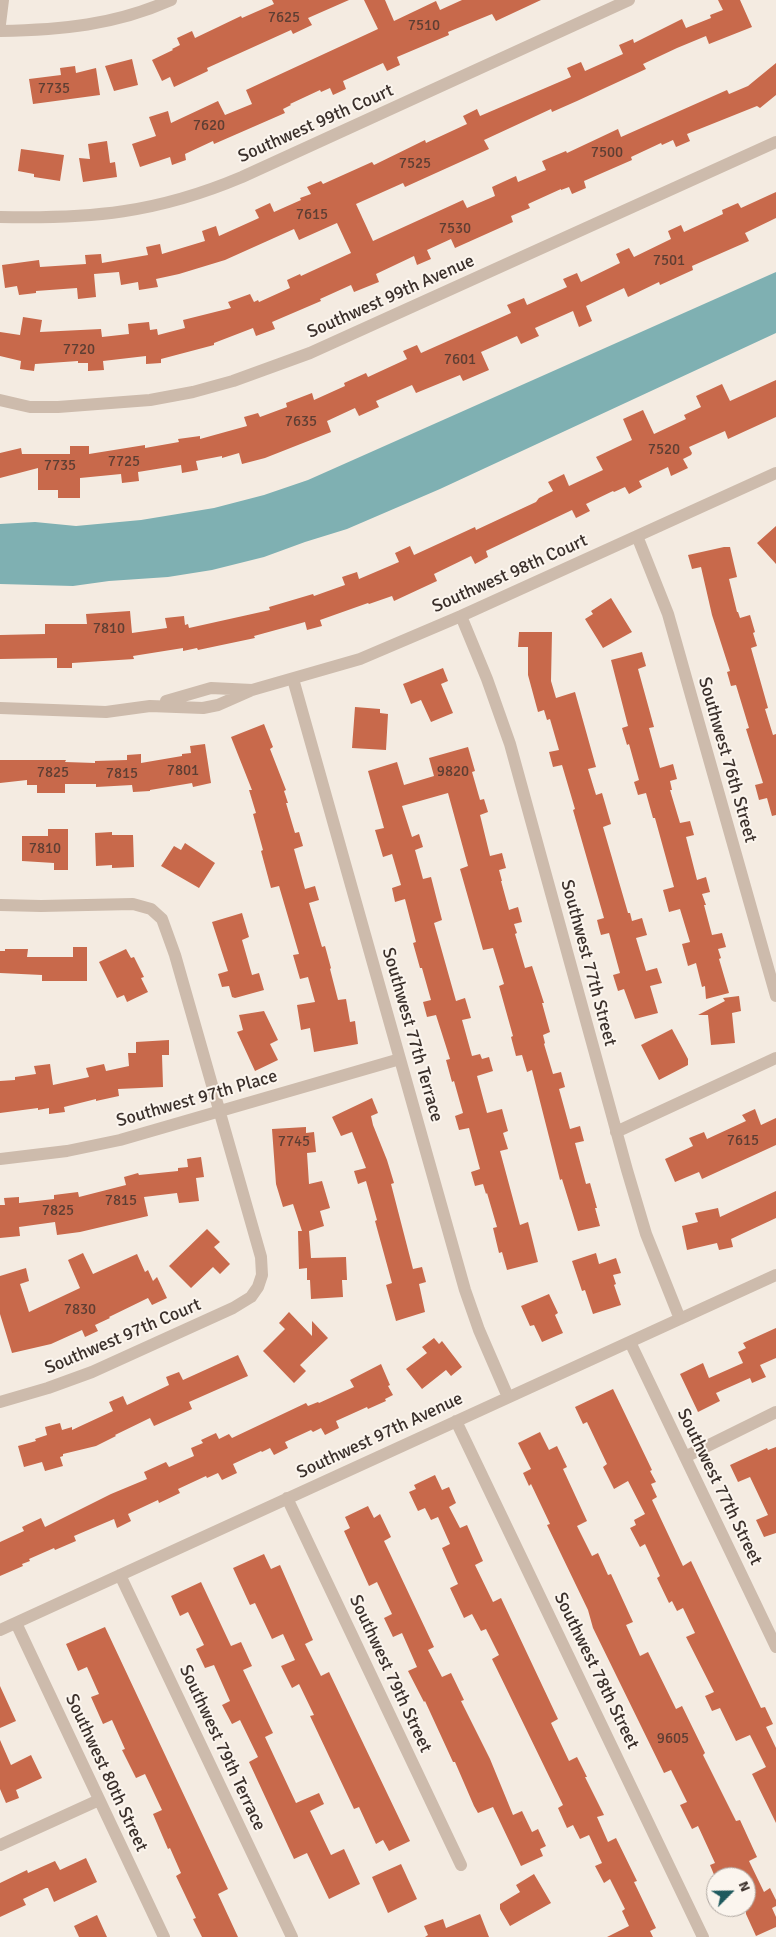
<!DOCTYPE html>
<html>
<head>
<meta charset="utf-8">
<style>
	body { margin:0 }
	#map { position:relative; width:776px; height:1937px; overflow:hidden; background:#f4ebe1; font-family:Signika,sans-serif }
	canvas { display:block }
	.north { position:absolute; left:706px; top:1867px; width:50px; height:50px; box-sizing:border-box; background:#fbf5ee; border:1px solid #aea6a0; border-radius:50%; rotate:67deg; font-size:14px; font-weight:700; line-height:20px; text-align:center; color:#3b302b }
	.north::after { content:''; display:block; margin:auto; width:18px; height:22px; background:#1f5a5e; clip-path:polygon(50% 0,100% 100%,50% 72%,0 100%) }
</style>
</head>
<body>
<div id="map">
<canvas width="776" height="1937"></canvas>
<div class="north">N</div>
</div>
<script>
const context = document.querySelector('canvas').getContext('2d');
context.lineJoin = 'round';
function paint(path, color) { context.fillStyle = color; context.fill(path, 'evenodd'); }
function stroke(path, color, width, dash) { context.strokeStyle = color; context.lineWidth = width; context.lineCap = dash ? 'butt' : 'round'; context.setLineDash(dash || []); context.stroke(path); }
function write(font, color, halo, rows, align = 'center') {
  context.font = font + ' Signika,sans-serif'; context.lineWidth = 4; context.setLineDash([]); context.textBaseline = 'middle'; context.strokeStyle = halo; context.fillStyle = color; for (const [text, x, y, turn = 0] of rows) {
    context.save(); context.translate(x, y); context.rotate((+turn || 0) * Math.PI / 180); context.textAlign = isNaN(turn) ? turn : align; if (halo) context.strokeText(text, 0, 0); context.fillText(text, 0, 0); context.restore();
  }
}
paint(new Path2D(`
	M776,272V333L440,489L347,529L305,542L264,557L212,570L168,577L109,581L73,586L0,584V524L35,522L76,526L141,520L214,508L264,495L308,480Z`), '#7fb0b2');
paint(new Path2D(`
	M272,0H349L308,18L312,25L293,34L291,30L207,68L208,71L174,87L170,77L162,81L152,60L173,50L172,49L180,45L177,38L192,31L195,38L241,16L242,18L274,4Z
	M364,0H385L394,21L436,1L440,10L462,0H541L496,21L492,14L448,32L449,35L397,57L400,65L387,71L383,63L343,81L346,89L333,95L330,88L321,92L320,90L290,104L291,105L283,109L285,113L214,144L213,141L185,154L186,160L172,165L170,157L140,167L132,144L156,136L149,117L168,111L171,123L218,101L225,115L252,104L246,90L378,29Z
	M718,0H740L752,27L709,44L706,36L677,48L643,64L646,69L577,101L552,112L551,109L484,140L489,149L405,187L403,183L356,204L373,241L463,200L467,208L495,196L492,187L516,176L518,182L546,170L542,161L566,151L567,153L618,129L621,137L727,90L729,94L748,86L776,63V95L760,108L757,106L687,134L690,141L676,147L673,140L662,145L661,143L631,157L632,160L584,181L586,188L572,194L569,187L561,190V189L528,204L530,208L511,216L513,222L455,248L451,239L427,250L431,259L417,265L414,256L376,274L379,282L354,292L351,285L320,299L321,301L272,322L275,329L256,336L253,328L214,343V345L161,359V363L146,364V356L103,361L104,370L88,371V363H78V361L35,364L34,371L20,369L21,361L0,356V332L20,335L23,317L42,320L40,332L101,329L102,337L129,334L128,324L149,322L150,330L157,329L158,335L185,328L183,320L231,308L228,302L250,294L254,302L258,300L259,302L290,288L287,280L300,274L301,276L351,253L337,223L299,240L294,229L225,260L179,274L156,279L158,287L139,290L138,282L121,285L119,272L94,274L96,297L78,299L77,288L36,291V293L19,295L17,286L5,288L2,265L39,260L40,267L86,264L85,255L101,254L102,263L148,255L146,247L160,244L162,254L205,241L202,231L216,226L219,236L259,218L255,210L270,203L274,212L301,200L300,198L311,194L307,187L321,181L323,184L372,162L374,165L425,140L426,143L467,124L463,116L477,109L480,116L571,77L567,68L581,62L585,71L623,54L619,45L633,39L634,43L682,19L686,28L711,18L710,15L723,10Z
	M132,59L138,85L114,91L105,66Z
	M75,66L76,73L96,68L100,95L33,104L29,79L61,75L60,68Z
	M107,141L110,163L115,162L117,177L83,182L79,158L90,159L88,144Z
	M21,149L64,155L60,181L34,177V174L18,171Z
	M776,192V218L745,233L749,241L692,266L693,270L660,285L659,282L628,297L624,288L586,306L592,321L579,327L573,311L535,328L539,336L521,344L517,336L481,352L489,370L463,381L460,375L416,393L412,385L376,401L379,407L359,416L355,408L327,421L331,432L265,458L242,464L239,453L222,458V456L196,461L198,470L182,473L181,465L138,472L139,481L122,483L121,474L80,478V498H58V490H38V468L0,478V453L21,448L22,454H70V446H89V454L145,445V448L179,442L178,439L200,436V439L247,426L244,417L258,413L260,417L287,407L286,403L312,393L314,400L345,386L344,383L366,373L368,377L407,359L403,351L417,345L421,353L511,313L507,305L524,298L527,305L567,287L563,279L577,273L581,282L620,263L616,254L629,248L634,257L671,239L668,231L681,225L684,232L723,214L722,210L738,203L741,208Z
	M776,380V417L728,439L725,431L689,447L692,453L691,455L683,459L688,468L671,476L668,467L639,481L642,487L629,494L625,487L614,492L613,491L586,504L590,511L576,518L572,510L486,551L488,557L475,564L471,556L434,574L437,581L394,601L392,596L369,604L368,603L320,620L322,626L307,630L305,622L254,636L255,638L198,650L197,648L183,651V648L133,656L134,659L72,663V668H57V658L0,659V635L45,634V624H87L86,614L130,611L132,633L167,628L165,618L184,616L185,625L188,624L189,628L270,610L269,607L313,594L314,596L345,585L342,577L357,572L359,579L399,562L395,553L410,546L414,555L475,527L476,530L536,502L539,498L553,491L548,482L564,474L569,486L603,470L596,457L632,440L623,419L643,410L654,434L686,419L684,415L701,407L696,396L722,384L730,401Z
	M776,526V564L757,543Z
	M724,547H730L737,577L729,579L737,612H738L740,618L750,615L755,632L753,633L757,646L751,648L768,708L765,709L773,735L776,734V815L772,816L767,798L759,800L755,785L763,783L746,729L749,728L736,685L731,686L727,672L730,671L712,615L701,567L692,569L688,555Z
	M611,598L632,632L603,648L585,619L593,614L591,611Z
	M519,632H552L551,681L556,698L575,692L596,767L588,769L596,795L602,793L611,824L603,827L628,913H630L632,921L642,918L647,935L636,938L646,971L657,968L662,983L650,986L658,1013L635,1019L624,989L618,991L613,975L620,973L609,933L601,935L599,928L597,920L604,918L573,810L575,809L562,765L553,767L549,752L559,750L550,719L547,720L544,710L538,712L528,675V647H518Z
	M642,652L646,666L638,669L654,727L649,728L660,768L673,764L677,779L670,781L672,790H670L680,823L690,821L694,835L686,837L697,880L706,877L710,892L702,894L706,905H704L712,935L722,933L726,947L718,949L721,958L719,959L729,993L706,999L705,986L702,987L696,963L688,966L682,944L690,942L680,909L669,912L663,890L674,887L655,818H653L646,793L638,795L634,782L639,780L629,744L627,745L622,728L628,726L611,660Z
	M443,668L448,681L441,684L453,713L431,722L421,700L411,704L403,684Z
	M355,707L380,709V713L388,714L386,750L352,748Z
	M264,724L273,747L270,749L286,790L284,791L288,803H286L295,833L299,832L303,846L294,849L305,889L315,886L319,900L309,903L322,947L325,946L331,968L330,969L338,1000L346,999L350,1022L355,1021L358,1044L314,1052L310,1028L301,1030L297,1005L315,1002L308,977L300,979L293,955L299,954L279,886L271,888L261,851L263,850L253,814L256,813L249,790H252L231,737Z
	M205,744L211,783L193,787L192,783L150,790V791L133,792L132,785L96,787V784H65V793H37V785H27V780L0,783V760H66L65,762L95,763V761L127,760V755L141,754V763L182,756V754L191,753L190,746Z
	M468,747L475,771L472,772L480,800L484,799L488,812L480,815L490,856L502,853L506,868L499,870L502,881H501L509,910L518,907L522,922L514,924L517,933L515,934L525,968L532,966L544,1003H542L550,1032L543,1035L545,1043L544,1044L553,1074L561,1072L565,1087L559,1089L570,1129L580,1126L584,1141L575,1143L586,1184L590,1183L597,1208H595L600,1226L578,1231L562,1179L560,1180L532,1070L527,1072L522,1055L516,1056L511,1037L513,1036L499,986L504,984L493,948L483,950L460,869L468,866L448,793L402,806L412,837L419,834L423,847L415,850L423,879L431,877L442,920L434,923L456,1001L465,998L471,1018L462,1020L472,1056L480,1054L482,1059L489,1057L493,1071L477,1076L487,1113L502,1109L508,1131L503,1133L508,1149L500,1151L520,1225L528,1222L538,1262L507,1270L502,1252L499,1253L493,1228L497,1227L487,1193L486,1194L483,1184L475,1186L471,1172L480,1169L469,1128L459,1130L455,1116L463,1113L454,1081L452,1082L446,1060L450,1059L436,1015L427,1017L423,1002L431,1000L422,968H420L413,943L416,942L405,899L395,902L392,888L401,885L392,854L383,857L375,830L384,828L368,771L397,762L404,785L434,776L429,758Z
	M48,829H68V870H54V863L22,861V836H48Z
	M112,832V835H133L134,867L112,868V865L96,866L95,833Z
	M185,843L215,863L199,888L161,866L174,846L181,850Z
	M242,913L249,937L242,940L252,975L259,973L264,990L235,998L232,997L229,986L222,987L218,974L228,971L212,922Z
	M73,947H87V981H42V975L0,973V951H5V949H28L27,957H73Z
	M126,949L131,958L134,957L144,977L141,978L148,992L127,1002L124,995L117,998L99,962Z
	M739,996L741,1011L732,1013L735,1043L711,1045L708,1015H698L725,1001L723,998Z
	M264,1011L278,1040L270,1044L278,1060L255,1071L237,1032L243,1030L239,1015Z
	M672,1029L688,1059V1065L659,1080L641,1045Z
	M169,1040V1055H162L163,1087L118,1089L119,1096L96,1101V1099L64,1107L65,1112L49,1114V1108L38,1110V1108L0,1113V1081L15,1080V1077L36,1074L34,1066L50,1064L53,1085L89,1077L86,1068L104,1064L106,1071L129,1066L128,1053H136V1042Z
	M372,1098L378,1113L371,1116L373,1125L387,1160L394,1183L391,1184L413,1269L422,1267L426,1282L419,1284L425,1312L396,1321L386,1285L392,1283L375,1221L377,1220L366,1181L358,1184L354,1171L366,1168L352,1132L341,1136L332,1117Z
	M755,1109L761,1125L776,1118V1145L702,1179L699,1172L675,1182L665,1159L693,1146L689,1138L704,1132L707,1139L746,1121L742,1115Z
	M306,1127V1133L314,1132L316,1152L307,1153L309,1184L322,1181L330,1208L320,1211L324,1226L309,1231L311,1258L346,1257L347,1280H342L343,1297L311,1299L310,1280H307V1268L299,1269L298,1231H302L293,1204L283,1207L276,1184L272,1129Z
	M201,1157L204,1177L196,1178L199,1201L179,1203L177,1193L144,1197L148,1216L80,1232L57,1235L55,1222L19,1227L20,1236L0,1238V1205H5L4,1198L19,1197V1203L54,1199V1195L78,1192L79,1197L126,1185L124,1177L138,1173L139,1175L178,1171V1168L188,1167L187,1159Z
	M776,1191V1218L731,1239L733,1247L719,1250L717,1243L687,1250L682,1226L698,1222L695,1213L718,1208L720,1217Z
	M207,1229L220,1242L214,1247L230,1264L220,1274L213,1267L191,1288L169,1266Z
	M83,1253L93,1274L137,1254L145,1272L148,1270L153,1281L157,1277L167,1298L152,1305L148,1298L109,1317L110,1318L95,1325L98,1331L85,1337L82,1330L51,1344L12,1353L0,1314V1276L26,1268L29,1281L20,1284L29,1312L80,1288L68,1260Z
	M596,1253L599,1264L616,1258L621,1273L613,1275L616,1284L614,1285L621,1305L593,1314L585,1290L582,1291L572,1261Z
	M549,1294L558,1313L555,1315L563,1333L542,1342L534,1325L530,1326L521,1306Z
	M289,1312L312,1336V1321L328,1338L300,1365L306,1371L294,1383L263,1351L285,1329L279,1323Z
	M776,1328V1358L760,1365L766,1377L752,1383L750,1378L716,1393L720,1401L698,1412L680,1374L703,1363L709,1378L743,1363L738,1352L746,1348L743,1343Z
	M434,1338L439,1344L442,1341L462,1367L451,1376L446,1370L422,1389L406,1369L427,1353L422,1347Z
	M238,1355L248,1376L189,1402L192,1409L154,1426L150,1418L115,1435L116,1436L96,1446L63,1454V1456L60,1457L63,1466L45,1471L42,1462L24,1467L18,1446L36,1441L35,1439L47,1435L45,1427L60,1423L62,1430L72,1427V1430L113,1411L109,1402L123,1396L127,1405L169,1385L166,1377L179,1372L183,1380Z
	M381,1364L390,1385L388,1386L393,1395L385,1399L386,1401L368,1409L367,1407L336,1421L339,1428L325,1435L321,1428L313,1432L311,1430L285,1442L288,1448L274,1455L270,1448L262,1452L261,1451L233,1464L237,1473L222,1480L218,1473L207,1478L206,1476L178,1489L180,1493L159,1503L158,1500L128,1514L131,1521L117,1528L114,1519L74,1536L76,1541L55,1550L54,1548L29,1559L30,1561L22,1564L23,1566L0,1576V1542L24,1531L22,1527L41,1518L45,1527L111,1494L147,1479L144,1472L166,1462L169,1467L194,1456L191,1448L203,1443L201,1440L216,1433L219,1439L229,1434L232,1438L306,1403L308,1406L318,1402L319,1403L354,1387L350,1380Z
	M613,1389L652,1470L650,1471L656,1482L651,1484L657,1497L652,1500L683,1566L691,1561L761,1708L765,1707L773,1724L766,1727L776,1748V1823L752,1774L766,1767L750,1735L736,1741L720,1708L712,1711L705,1696L714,1692L686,1637L695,1633L683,1608L677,1611L672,1601L669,1603L657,1578L660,1576L645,1544L640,1547L630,1528L636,1525L634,1520L645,1514L628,1481L614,1489L603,1467L607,1464L587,1422L583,1424L575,1407Z
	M540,1432L549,1450L557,1446L567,1467L563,1469L587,1521L577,1526L592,1556L598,1553L608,1575L611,1574L633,1622L626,1625L640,1656L648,1652L676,1709L682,1706L705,1753L703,1755L736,1821L740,1820L757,1857L749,1861L764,1892L770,1888L776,1900V1906L772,1908L776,1917V1927L756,1936L746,1914V1877H715L710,1865L715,1863L698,1826L692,1829L680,1805L687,1802L671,1770L664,1773L593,1628L588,1610L547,1525L550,1524L531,1484L529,1486L523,1473L531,1469L518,1443Z
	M776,1447V1533L764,1537L756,1520L768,1515L750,1477L738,1482L730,1465L767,1448L768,1450Z
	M435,1475L442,1490L449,1487L456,1503L449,1507L460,1528L467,1525L483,1561L475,1565L493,1602L501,1598L558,1719L551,1723L569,1761L577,1757L587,1777H585L604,1815L597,1817L608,1842L616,1838L637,1881L634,1882L656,1928L650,1931L653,1937H607L629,1926L622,1911L625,1909L610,1879L604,1883L595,1866L602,1863L589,1835L580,1839L573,1825L567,1828L558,1808L563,1805L492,1659L499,1655L486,1629L481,1631L472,1614L464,1618L450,1588L458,1584L442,1548L450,1544L438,1517L431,1520L425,1508L418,1511L409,1492L416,1489L414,1485Z
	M368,1506L374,1518L380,1514L391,1537L384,1541L434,1647L428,1650L442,1677L451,1673L464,1700L461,1701L490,1759L513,1815L522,1811L532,1832L538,1829L546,1846L540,1849L543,1856L521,1866L493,1807L478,1813L474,1806L455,1762H453L425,1701L424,1702L408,1671L417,1667L402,1633L393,1637L384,1618L392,1614L377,1582L369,1586L344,1531L350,1528L345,1517Z
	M264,1554L271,1569L280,1565L313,1640L305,1644L321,1676L329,1672L410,1841L389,1851L383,1840L376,1844L359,1807L354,1809L310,1716L314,1715L299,1684L292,1688L281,1666L295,1660L283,1634L272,1639L255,1603L250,1605L233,1568Z
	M201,1582L231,1646L241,1642L252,1666L243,1670L273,1733L265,1737L296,1803L319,1793L324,1804L310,1811L331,1855L344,1849L360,1884L329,1899L307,1853L294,1859L249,1762L258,1757L240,1720L232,1724L222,1705L230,1701L214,1665L205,1668L196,1649L204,1645L188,1612L180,1616L171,1596Z
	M105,1627L228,1889L218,1894L238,1937H202L193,1919L196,1918L176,1876L181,1873L170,1848L168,1849L153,1814L162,1810L145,1774L136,1778L122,1750L125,1749L112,1720L103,1724L91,1697L99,1694L87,1667L78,1671L66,1644Z
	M0,1686L16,1721L0,1728Z
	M0,1740L11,1765L31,1755L42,1778L16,1790L19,1798L6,1803L0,1789Z
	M86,1858L97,1882L54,1902L48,1888H46L23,1899L26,1905L0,1917V1883L27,1870L28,1873L55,1861L60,1870Z
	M401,1864L417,1899L388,1913L372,1877Z
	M534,1874L551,1903L510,1926L500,1909V1904L520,1892L516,1885Z
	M480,1914L489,1937H425L428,1935L424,1926L443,1919L446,1928Z
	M97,1915L107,1937H79L74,1926Z`), '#c8694b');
stroke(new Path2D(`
	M0,24L3,0
	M0,31C61,30 115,25 171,0
	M0,217C91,219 157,213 242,177L629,0
	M0,400L30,407H58L150,400L193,392L233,381L310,353L776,142
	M637,536L668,614L776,996
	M461,616L487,679L510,744L627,1170L646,1234L680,1319
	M293,679L465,1290L479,1330L508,1397
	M166,701L211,688L252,690
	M0,708L106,712L150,706L203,708L218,705L252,690L360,659L461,616L776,473
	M0,905L41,906L133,904L151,909L162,919L175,955L261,1257L262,1275L258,1287L251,1297L233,1308L92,1372L48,1388L0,1402
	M616,1132L776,1058
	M0,1159L67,1151L120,1140L400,1059
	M630,1342L776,1647
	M456,1421L703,1937
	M685,1457L776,1412
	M287,1498L461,1865
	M120,1575L292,1937
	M16,1623L164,1937
	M0,1630L776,1275
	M0,1845L99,1800`), '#cdbbac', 12);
write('15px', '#5e3e33', null, [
	["7625",284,18],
	["7510",424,26],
	["7735",54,89],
	["7620",209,126],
	["7500",607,153],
	["7525",415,164],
	["7615",312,215],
	["7530",455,229],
	["7501",669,261],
	["7720",79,350],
	["7601",460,360],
	["7635",301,422],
	["7520",664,450],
	["7725",124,462],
	["7735",60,466],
	["7810",109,629],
	["7801",183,771],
	["9820",453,772],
	["7825",53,773],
	["7815",122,774],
	["7810",45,849],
	["7615",743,1141],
	["7745",294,1142],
	["7815",121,1201],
	["7825",58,1211],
	["7830",80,1310],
	["9605",673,1739]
]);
write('18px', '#3b302b', '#fbf5ee', [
	["Southwest 99th Court",316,124,-24],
	["Southwest 99th Avenue",391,297,-24],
	["Southwest 98th Court",510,574,-24],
	["Southwest 76th Street",727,760,74],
	["Southwest 77th Street",588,963,75],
	["Southwest 77th Terrace",412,1035,74],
	["Southwest 97th Place",197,1099,-16],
	["Southwest 97th Court",123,1337,-23],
	["Southwest 97th Avenue",380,1436,-25],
	["Southwest 77th Street",719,1487,64],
	["Southwest 78th Street",596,1671,64],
	["Southwest 79th Street",390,1674,65],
	["Southwest 79th Terrace",222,1748,65],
	["Southwest 80th Street",106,1773,65]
]);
</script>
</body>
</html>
